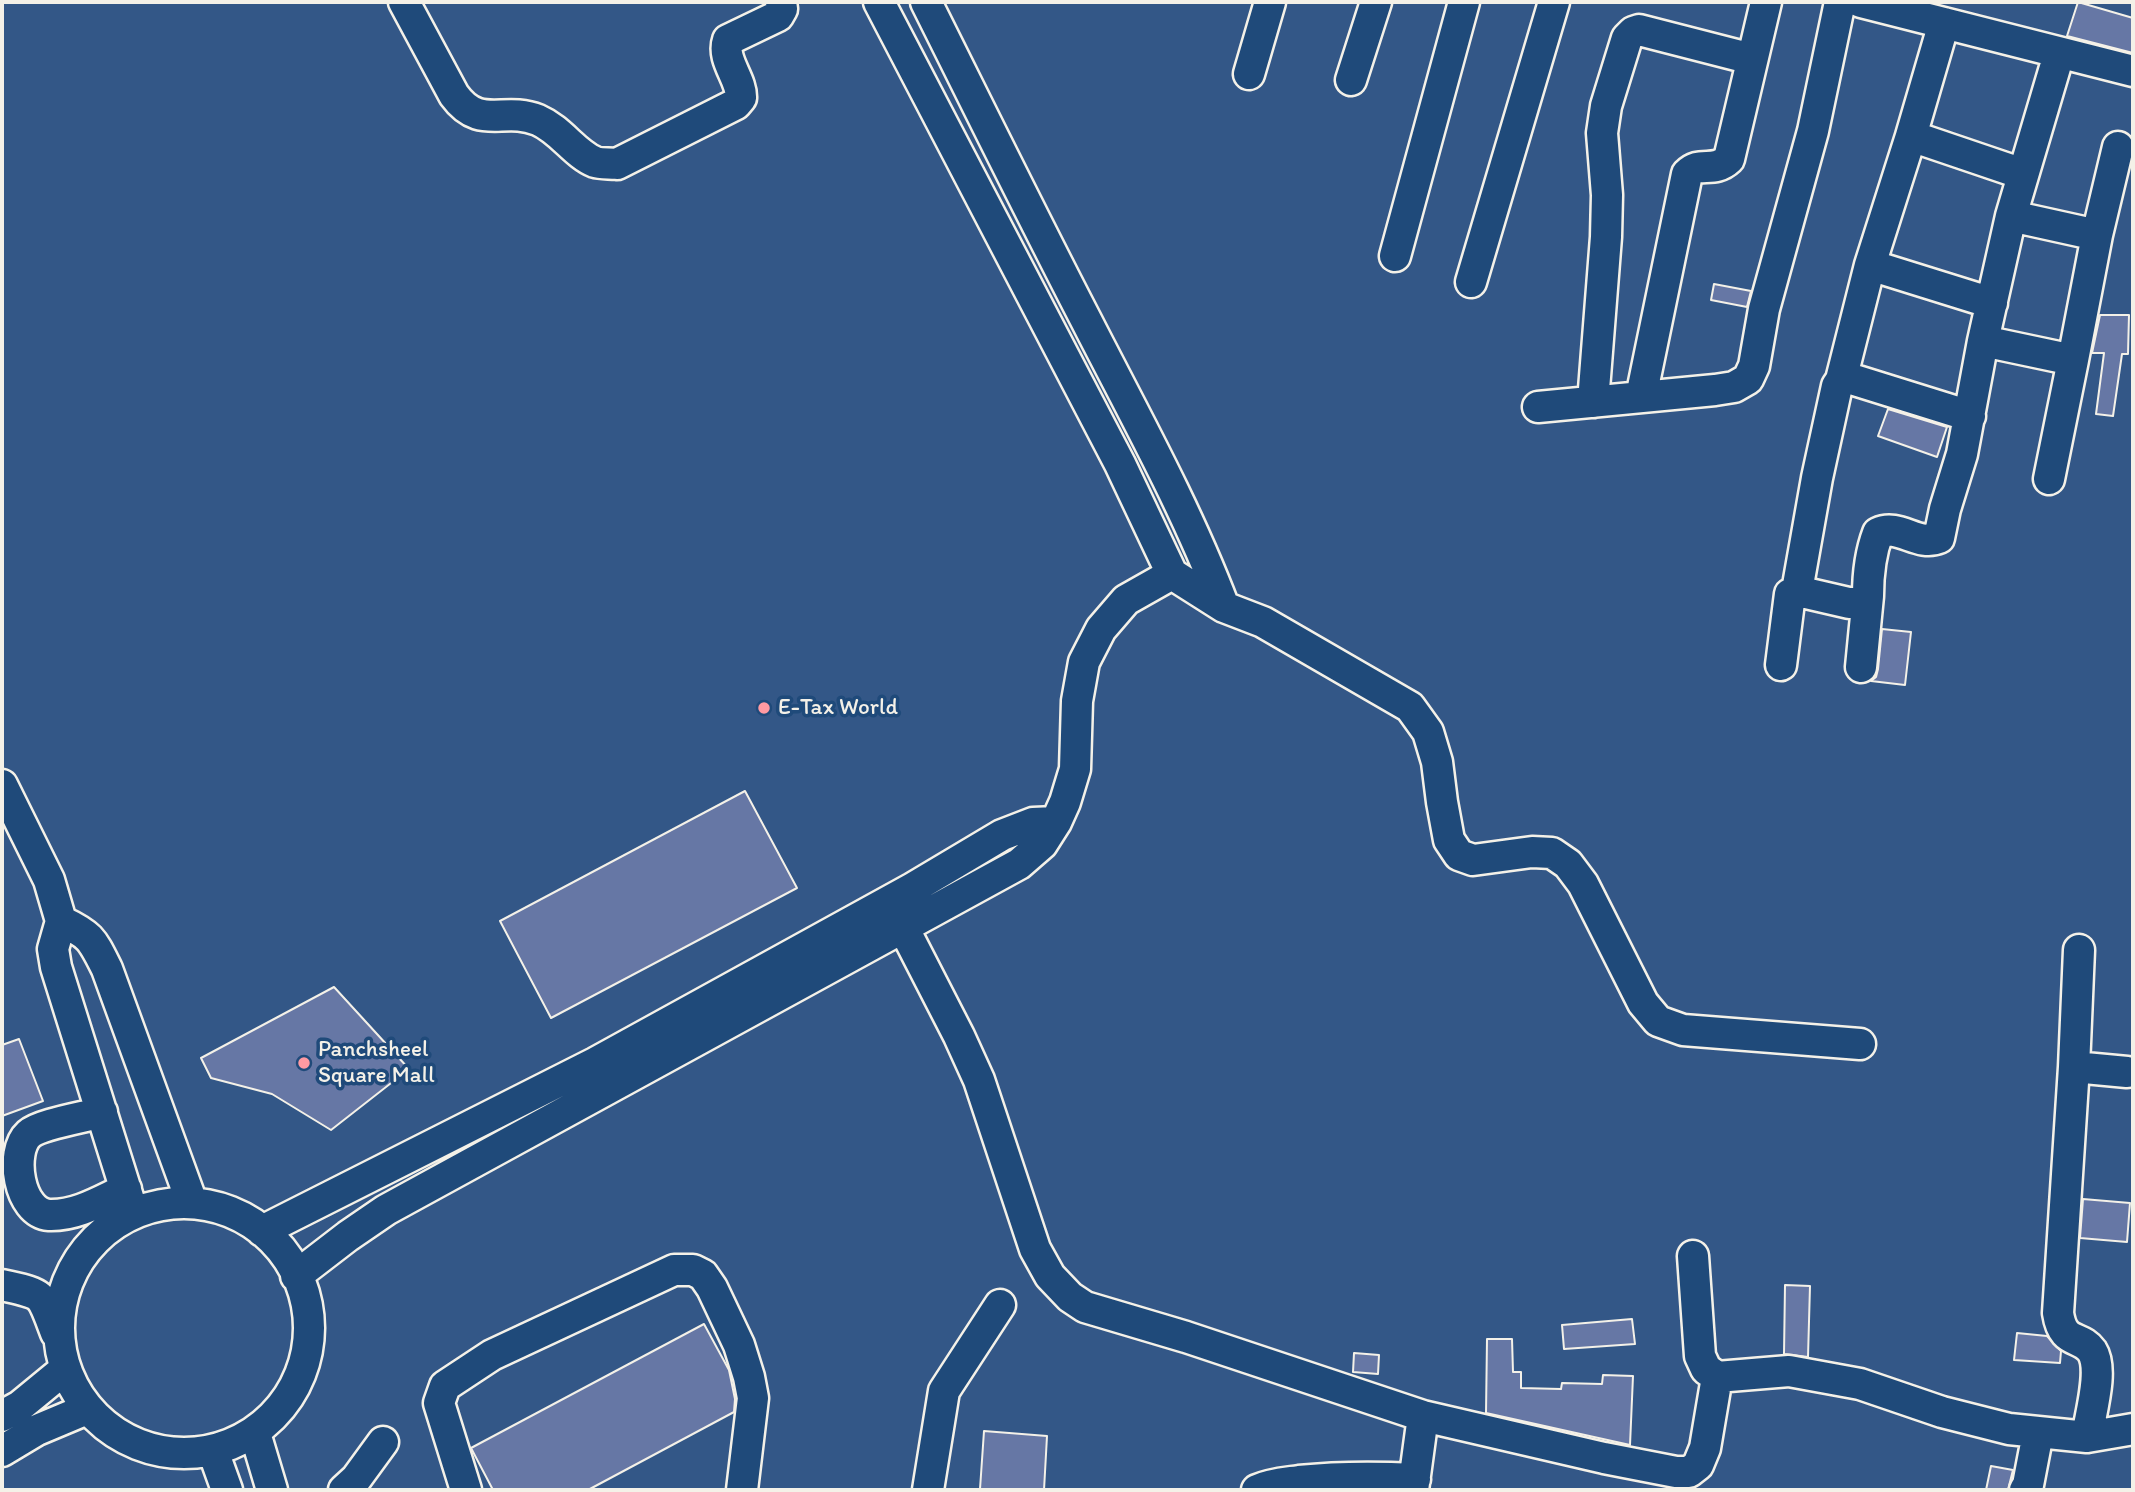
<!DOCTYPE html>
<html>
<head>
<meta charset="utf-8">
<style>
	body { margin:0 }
	#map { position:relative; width:2135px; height:1492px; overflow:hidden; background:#335787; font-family:Itim,sans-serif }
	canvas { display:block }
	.frame { position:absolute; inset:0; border:4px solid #f4f1e8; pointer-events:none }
</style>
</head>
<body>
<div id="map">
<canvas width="2135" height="1492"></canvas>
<div class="frame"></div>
</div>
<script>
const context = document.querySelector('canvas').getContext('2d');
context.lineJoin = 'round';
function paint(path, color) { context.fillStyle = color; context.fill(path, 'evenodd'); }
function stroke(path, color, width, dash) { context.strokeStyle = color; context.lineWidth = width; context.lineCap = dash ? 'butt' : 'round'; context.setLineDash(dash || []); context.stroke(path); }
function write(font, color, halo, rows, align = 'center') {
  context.font = font + ' Itim,sans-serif'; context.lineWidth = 7; context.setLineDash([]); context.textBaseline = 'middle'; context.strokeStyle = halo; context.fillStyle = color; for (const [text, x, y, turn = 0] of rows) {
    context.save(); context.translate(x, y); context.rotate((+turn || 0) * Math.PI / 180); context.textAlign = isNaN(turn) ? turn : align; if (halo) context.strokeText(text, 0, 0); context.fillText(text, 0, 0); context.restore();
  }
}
const building = new Path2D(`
	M2078,2L2133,18V53L2067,36Z
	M1714,284L1751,291L1747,307L1711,300Z
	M2100,315H2129L2128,354H2122L2113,416L2096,414L2104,353H2092Z
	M1888,409L1947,427L1937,457L1878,436Z
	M1882,629L1911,632L1905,685L1871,681L1876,677L1878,669Z
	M745,791L797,888L551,1018L500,921Z
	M334,987L409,1069L331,1130L272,1094L211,1078L201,1058Z
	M19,1039L43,1101L2,1116V1045Z
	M2083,1199L2130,1203L2127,1242L2080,1238Z
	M1785,1285L1810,1286L1808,1357L1784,1354Z
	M1632,1319L1635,1344L1564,1349L1562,1325Z
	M704,1324L729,1370L735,1399L734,1412L588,1490H493L471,1448Z
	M2017,1333L2047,1336L2061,1351L2060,1363L2014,1360Z
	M1487,1339H1512L1513,1372H1521V1388L1561,1389L1562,1383L1602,1384L1603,1375L1633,1376L1630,1445L1486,1413Z
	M1354,1353L1379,1355L1378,1374L1353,1372Z
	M984,1431L1047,1436L1044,1490L980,1489Z
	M1991,1466L2013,1470L2008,1490H1986Z`);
paint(building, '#6677a5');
stroke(building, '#f4f1e8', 2);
const minor = new Path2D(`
	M404,2L454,95C480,131 503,106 538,120C561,130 575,154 595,162C601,164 610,163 617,164L736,104L741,98C742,79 721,60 728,40L778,16L782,9L781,2
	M879,2L1120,464L1172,574L1224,607L1263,622L1410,707L1428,732L1437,762L1442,802L1449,840L1459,855L1473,860L1532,852L1552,853L1568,864L1583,884L1643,1003L1658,1021L1683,1030L1860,1044
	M926,2C979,108 1031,214 1086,320C1134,414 1186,507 1224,607
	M1861,2L2133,71
	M1249,74L1270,2
	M1351,80L1376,2
	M1911,136L1944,23
	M2011,216L2097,235
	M1395,256L1464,2
	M1870,265L1992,303
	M1471,282L1554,2
	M1983,341L2073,360L2049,479
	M2073,360L2097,235L2118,147
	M1841,380L1870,265L1911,136L2023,174
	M1641,397L1687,174C1700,160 1713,174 1729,159L1766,2
	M1593,402L1606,237L1607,195L1602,133L1606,106L1627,38L1633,32L1639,30L1752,59
	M1538,407L1715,390L1734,387L1748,379L1754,366L1764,309L1813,131L1840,2
	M1797,591L1817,478L1837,386L1841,380L1848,378L1970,416
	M1781,665L1790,594L1797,591L1849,603H1861L1868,596C1868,573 1870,554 1878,533C1899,523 1918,547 1939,538L1945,509L1962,454L1983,341L2011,216L2059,54
	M1861,667L1868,596
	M2,785L49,880L61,921L53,949L56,967L133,1213
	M61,921C91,935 92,939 107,969L191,1200
	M903,927L959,1036L979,1080L1035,1249L1050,1276L1070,1297L1085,1307L1186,1337L1423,1416L1604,1458L1676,1472H1689L1698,1465L1705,1448L1717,1377
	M2079,950L2074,1067L2058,1313C2063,1346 2080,1334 2092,1351C2104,1370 2090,1415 2087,1437
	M2074,1067L2127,1072
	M102,1112C86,1117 40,1124 29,1134C9,1152 19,1213 49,1215C77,1216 102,1200 126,1189
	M59 1328a125 125 0 1 1 250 0a125 125 0 1 1-250 0Z
	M262,1231L595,1063L913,888L1002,835L1033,823L1056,822
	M1693,1256L1700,1356L1706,1369L1717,1377L1789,1371L1860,1384L1942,1412L2009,1429L2087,1437L2133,1429
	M296,1276L348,1236L386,1210L1019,864L1042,844L1056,822L1065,802L1075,769L1077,701L1084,662L1101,629L1126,600L1172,574
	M2,1285C45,1295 40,1291 56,1333
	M2,1416L20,1406L65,1369
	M255,1433L272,1490
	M2,1451L37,1430L87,1409
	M213,1451L227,1490
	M344,1490L356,1479L383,1442
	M466,1490L439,1403L445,1386L492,1355L674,1270H693L703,1275L712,1288L739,1345L749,1377L753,1398L742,1490
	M928,1490L944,1391L1000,1305
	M1257,1490C1270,1484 1285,1483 1299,1481C1338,1477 1376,1477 1415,1479
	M1413,1490L1423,1416
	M2025,1490L2028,1485L2038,1433`);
stroke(minor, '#f4f1e8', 35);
stroke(minor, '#1f4a7a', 30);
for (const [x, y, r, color] of [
	[764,708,7,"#ff9aa2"],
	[304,1063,7,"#ff9aa2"]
]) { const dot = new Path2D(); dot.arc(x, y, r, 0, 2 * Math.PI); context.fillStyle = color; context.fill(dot); stroke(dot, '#1f4a7a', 2.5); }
write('23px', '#f4f1e8', '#1f4a7a', [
	["E-Tax World",778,708],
	["Panchsheel",318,1050],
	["Square Mall",318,1076]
], 'left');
</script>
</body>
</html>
